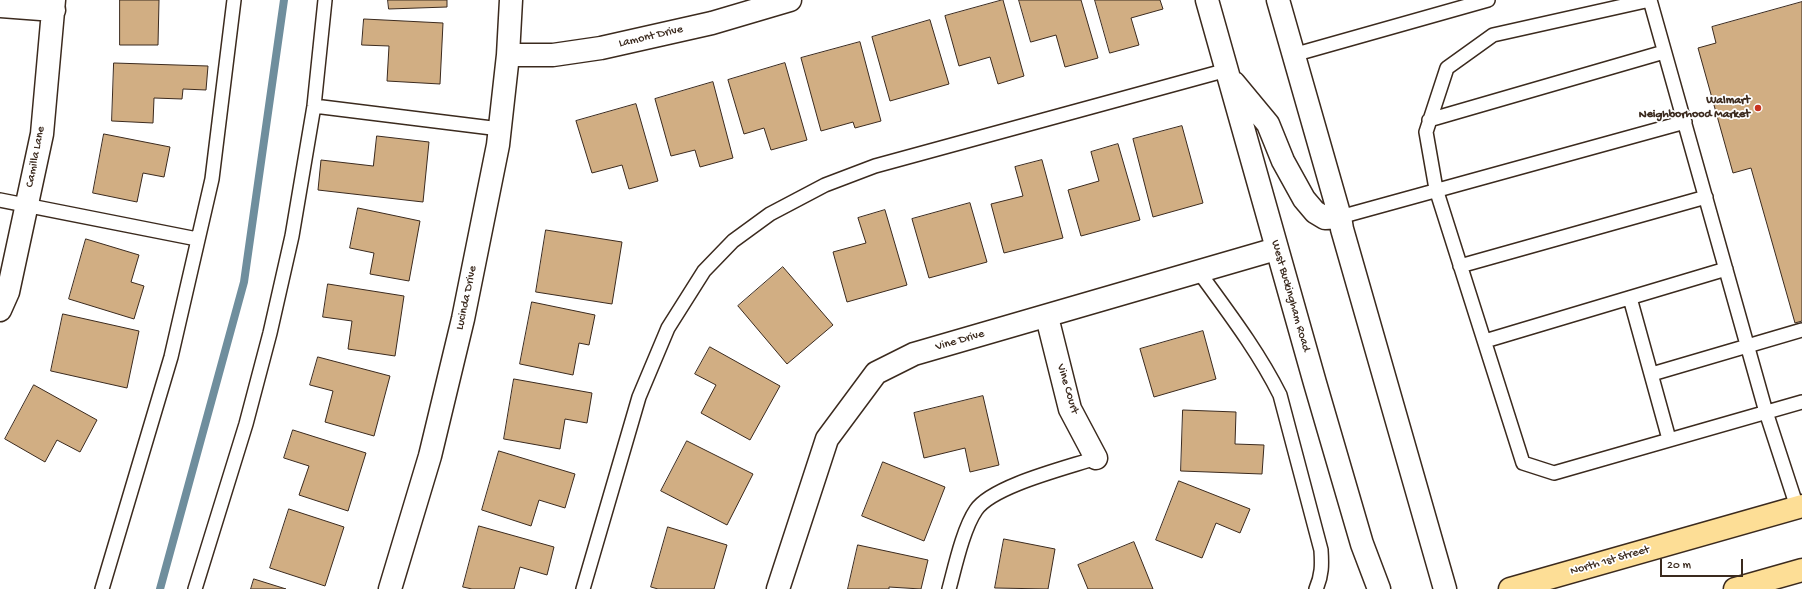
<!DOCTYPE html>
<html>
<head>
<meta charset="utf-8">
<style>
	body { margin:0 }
	#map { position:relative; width:1802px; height:589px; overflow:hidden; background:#fff; font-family:"Gochi Hand",sans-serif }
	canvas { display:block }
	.scale { position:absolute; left:1660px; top:559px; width:83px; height:18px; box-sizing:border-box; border:2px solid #3b2a1e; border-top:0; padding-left:5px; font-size:12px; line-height:14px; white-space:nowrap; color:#3b2a1e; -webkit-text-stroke:3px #fff; paint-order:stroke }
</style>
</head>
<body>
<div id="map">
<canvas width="1802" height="589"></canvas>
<div class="scale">20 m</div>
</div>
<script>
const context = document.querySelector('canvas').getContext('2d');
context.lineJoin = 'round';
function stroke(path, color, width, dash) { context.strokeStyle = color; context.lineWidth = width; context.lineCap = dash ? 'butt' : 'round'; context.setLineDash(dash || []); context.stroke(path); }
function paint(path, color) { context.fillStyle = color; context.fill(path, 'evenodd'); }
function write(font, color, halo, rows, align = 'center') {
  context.font = font + ' "Gochi Hand",sans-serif'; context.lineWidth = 3.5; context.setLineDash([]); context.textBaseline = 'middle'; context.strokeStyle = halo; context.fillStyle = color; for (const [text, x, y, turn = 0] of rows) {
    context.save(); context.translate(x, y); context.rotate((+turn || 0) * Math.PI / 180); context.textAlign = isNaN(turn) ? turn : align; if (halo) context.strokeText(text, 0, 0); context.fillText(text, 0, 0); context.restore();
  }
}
stroke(new Path2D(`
	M160,589L244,282L284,0`), '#6f8e9d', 8);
const building = new Path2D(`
	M120,0H159L158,45H120Z
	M388,0H447V7L389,9Z
	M1003,0L1024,76L998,84L990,57L959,66L945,16Z
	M1019,0H1081L1098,58L1065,67L1056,35L1031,42Z
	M1095,0H1160L1163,9L1131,18L1139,45L1110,53Z
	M1802,2V321L1795,323L1751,168L1733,173L1698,48L1716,43L1712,27Z
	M364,19L443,23L440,84L387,81L389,46L362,45Z
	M930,20L949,84L890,101L872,37Z
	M860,42L881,121L855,128L853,122L821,131L801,58Z
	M114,63L208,66L206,90L183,89L182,99L154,98L153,123L112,121Z
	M785,63L807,140L771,150L764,128L744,134L728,80Z
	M713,82L733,158L700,167L695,150L671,156L655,99Z
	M636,104L658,181L629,189L622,165L592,173L576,121Z
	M1182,126L1203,203L1153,217L1133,139Z
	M104,134L170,147L164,177L143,173L137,202L93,193Z
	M377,136L429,142L423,202L318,190L321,160L373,166Z
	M1118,144L1140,220L1081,236L1068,190L1099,181L1091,152Z
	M1042,160L1063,238L1004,253L991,204L1023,196L1015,167Z
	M970,203L987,262L929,278L912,219Z
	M358,208L420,221L409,281L370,274L374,253L350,248Z
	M885,210L907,285L847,302L833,252L866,243L858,218Z
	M546,230L622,242L612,304L536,292Z
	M86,239L139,255L131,282L144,286L134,319L69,299Z
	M783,267L833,325L787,364L738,306Z
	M328,284L404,296L395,356L348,349L352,321L323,317Z
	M532,302L595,315L589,345L579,343L573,375L520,364Z
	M63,314L139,331L127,388L51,371Z
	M1203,331L1216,379L1154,397L1140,349Z
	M710,347L780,386L750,440L701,413L716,385L695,374Z
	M318,357L390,376L374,436L325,422L333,391L310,385Z
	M514,379L592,393L587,423L565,419L560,449L504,439Z
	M34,385L97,420L80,452L57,440L45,462L5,439Z
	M983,396L999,465L970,472L965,448L924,458L914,413Z
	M1183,410L1236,412L1235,444L1264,445L1262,474L1181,471Z
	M293,430L366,453L348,511L299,495L309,466L284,458Z
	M687,441L753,474L727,525L661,491Z
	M499,451L575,474L565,508L539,500L531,526L482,510Z
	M883,462L945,487L924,541L862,516Z
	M1179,481L1250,509L1240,533L1216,523L1202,558L1156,540Z
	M289,509L344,527L325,586L270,568Z
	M479,526L554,547L547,575L520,567L514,589H472L463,587Z
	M668,527L727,545L714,589H658L651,587Z
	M1004,539L1055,549L1048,589L995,588Z
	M1134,542L1153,589H1088L1078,565Z
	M858,545L928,560L921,589L889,587V589H848Z
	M254,579L286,589H251Z`);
paint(building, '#d1ae83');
stroke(building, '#3b2a1e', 1);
const service = new Path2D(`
	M1650,0L1493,35L1447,68L1426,132L1436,189L1523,463L1554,473L1802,402
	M1650,0L1766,412L1797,507
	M1293,55L1488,0
	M314,106L500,129
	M1429,120L1664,52
	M0,200L197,239
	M1340,217L1685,122
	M1460,266L1706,197
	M1199,272C1228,312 1258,351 1280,395L1321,550C1322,565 1322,575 1316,589
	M1630,298L1669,439
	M1485,341L1726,269
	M1652,374L1802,330
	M102,589L171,357L212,179L234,0
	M195,589L246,424L270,333L292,236L314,106L325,0
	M583,589L639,397L668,328L704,271L733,241L770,214L825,185L875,166L1227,70
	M949,589C955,567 963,529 976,510C992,486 1066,468 1096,458`);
const minor = new Path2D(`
	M0,6L54,10
	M508,55H553L601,48L712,23L790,0
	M0,310L8,292L42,134L54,0
	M1047,317L1070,409L1096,458
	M390,589L430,456L463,319L498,145L508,55L511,0
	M778,589L827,439L876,373L914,354L1276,249`);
const secondary = new Path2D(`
	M1207,0L1315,383L1362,544L1379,589
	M1278,0L1340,217L1342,229L1445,589
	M1234,83L1268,124L1283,161L1304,199L1315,212L1325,218L1340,217`);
const primary = new Path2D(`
	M1510,589L1802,506
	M1735,589L1802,570`);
stroke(service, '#3b2a1e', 16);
stroke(minor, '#3b2a1e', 25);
stroke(secondary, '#3b2a1e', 25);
stroke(primary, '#3b2a1e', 25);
stroke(service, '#fff', 13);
stroke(minor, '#fff', 22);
stroke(secondary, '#fff', 22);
stroke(primary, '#fdde96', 22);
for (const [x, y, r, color] of [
	[1758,108,4,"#c8321e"]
]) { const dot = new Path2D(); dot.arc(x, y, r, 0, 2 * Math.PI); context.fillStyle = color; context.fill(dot); stroke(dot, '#fff', 1.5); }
write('12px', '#3b2a1e', '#fff', [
	["Lamont Drive",651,37,-13],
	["Camilla Lane",36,157,-79],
	["West Buckingham Road",1290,296,74],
	["Lucinda Drive",467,298,-78],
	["Vine Drive",960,341,-16],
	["Vine Court",1067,389,73],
	["North 1st Street",1610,561,-16]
]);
write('bold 12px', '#3b2a1e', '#fff', [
	["Walmart",1750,101],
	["Neighborhood Market",1750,115]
], 'right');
</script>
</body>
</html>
